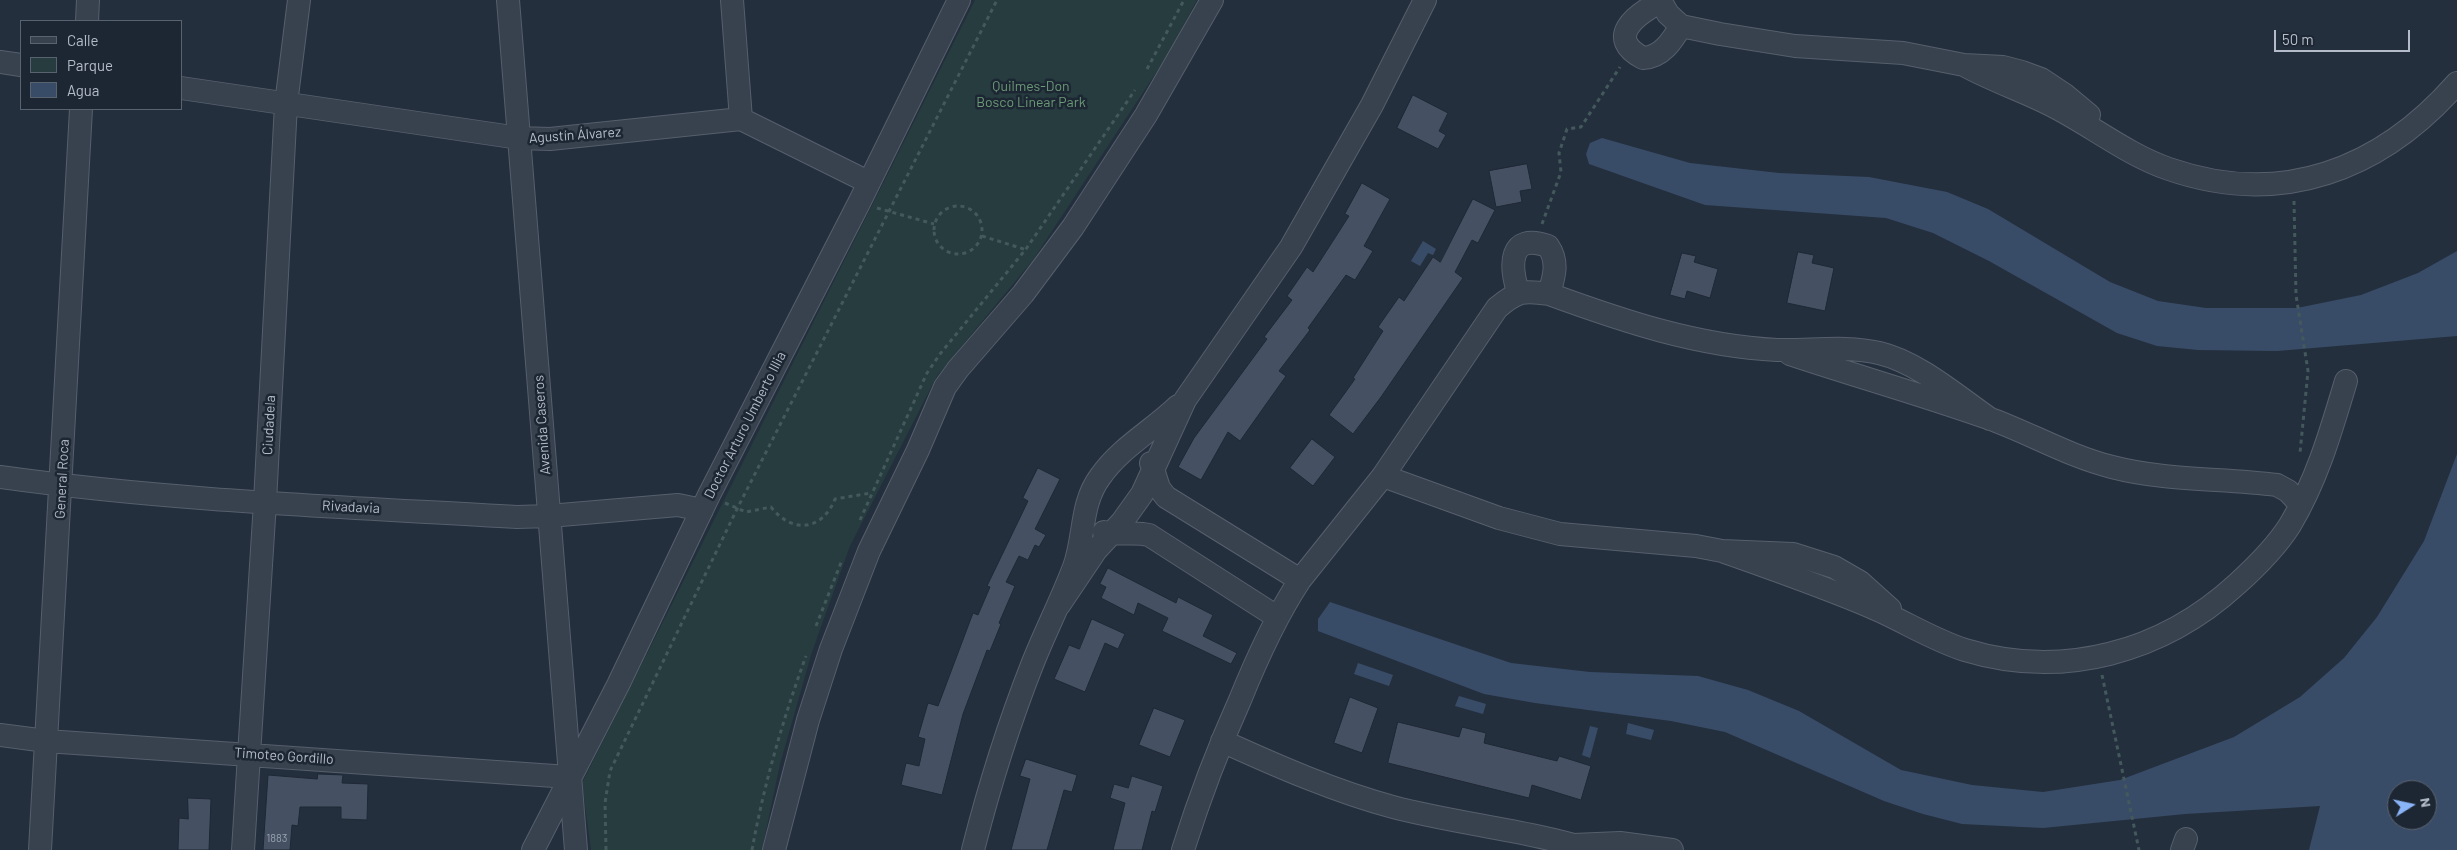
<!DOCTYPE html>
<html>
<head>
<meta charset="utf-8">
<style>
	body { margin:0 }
	#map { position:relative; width:2457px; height:850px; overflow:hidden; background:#242f3e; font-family:Barlow,sans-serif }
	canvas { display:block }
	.legend { position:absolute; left:20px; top:20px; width:162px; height:90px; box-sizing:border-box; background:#1d2633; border:1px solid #59626f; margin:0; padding:6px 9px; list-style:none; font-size:15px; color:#b4bcc9 }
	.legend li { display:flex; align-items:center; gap:10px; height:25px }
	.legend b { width:25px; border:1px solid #59626f }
	.north { position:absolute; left:2387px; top:780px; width:50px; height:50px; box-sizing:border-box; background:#1d2633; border:1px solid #59626f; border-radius:50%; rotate:80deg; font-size:14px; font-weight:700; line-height:20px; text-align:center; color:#b4bcc9 }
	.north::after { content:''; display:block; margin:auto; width:18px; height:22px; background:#8ab4f8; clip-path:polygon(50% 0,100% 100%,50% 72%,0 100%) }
	.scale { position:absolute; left:2274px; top:30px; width:136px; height:22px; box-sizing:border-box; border:2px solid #b4bcc9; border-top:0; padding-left:6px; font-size:15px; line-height:18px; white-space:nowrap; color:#b4bcc9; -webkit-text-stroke:4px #1d2633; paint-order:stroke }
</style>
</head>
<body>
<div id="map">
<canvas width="2457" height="850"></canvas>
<ul class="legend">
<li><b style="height:6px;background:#38414e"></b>Calle</li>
<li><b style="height:14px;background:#263c3f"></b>Parque</li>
<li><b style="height:14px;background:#394c67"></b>Agua</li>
</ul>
<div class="north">N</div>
<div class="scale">50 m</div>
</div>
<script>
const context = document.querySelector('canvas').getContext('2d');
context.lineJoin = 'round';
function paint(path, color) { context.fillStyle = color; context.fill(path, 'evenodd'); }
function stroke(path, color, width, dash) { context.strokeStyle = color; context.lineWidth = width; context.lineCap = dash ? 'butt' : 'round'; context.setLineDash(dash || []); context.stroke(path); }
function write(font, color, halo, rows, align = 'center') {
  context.font = font + ' Barlow,sans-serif'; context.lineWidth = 5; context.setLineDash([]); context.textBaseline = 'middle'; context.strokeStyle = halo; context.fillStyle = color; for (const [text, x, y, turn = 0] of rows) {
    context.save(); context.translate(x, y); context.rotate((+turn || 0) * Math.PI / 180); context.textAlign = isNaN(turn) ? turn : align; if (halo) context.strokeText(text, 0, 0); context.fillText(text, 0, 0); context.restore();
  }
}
paint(new Path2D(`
	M975,0H1197L1167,56L1033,260L937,376L850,546L812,652L780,764L762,850H591L582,783Z`), '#263c3f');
paint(new Path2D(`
	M1602,138L1690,163L1779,173L1869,177L1947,192L1988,209L2110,282L2158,301L2206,308H2297L2361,295L2418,273L2457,251V336L2277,351L2198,350L2157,346L2117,333L1989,261L1933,233L1886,218L1705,205L1589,164L1586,154L1590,143Z
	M1423,241L1436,249L1433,255L1428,253L1420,266L1411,261Z
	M2457,454V850H2309L2320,806L2185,814L2043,828L1962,824L1923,814L1884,801L1725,732L1671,721L1535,703L1484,694L1318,631V619L1330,602L1511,663L1590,672L1698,676L1748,690L1799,711L1901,770L1972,785L2043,792L2120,780L2234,737L2300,697L2344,658L2377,617L2424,541ZM2397,790H2427V820H2397Z
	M1358,663L1393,675L1389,686L1354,674Z
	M1459,696L1486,704L1483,714L1455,706Z
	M1628,723L1654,730L1651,740L1626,734Z
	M1590,726L1598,728L1590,758L1582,755Z`), '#394c67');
const building = new Path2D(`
	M1413,95L1448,113L1439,131L1446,135L1438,149L1397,128Z
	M1527,164L1532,189L1520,191L1522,202L1496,207L1489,171Z
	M1362,183L1390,199L1364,246L1373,251L1355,280L1346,275L1308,328L1310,330L1279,371L1286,376L1240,441L1228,432L1201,480L1178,467L1194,438L1267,339L1264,337L1292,300L1287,296L1307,267L1313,272L1349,216L1345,214Z
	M1473,199L1495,210L1478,243L1472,240L1455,272L1463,278L1381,397L1353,434L1329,415L1355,379L1353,378L1383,331L1378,327L1399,297L1404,301L1433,257L1440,262Z
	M1798,252L1814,255L1812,263L1834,268L1825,311L1787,303Z
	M1682,253L1696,256L1694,262L1718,269L1710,298L1687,291L1685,299L1670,295Z
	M1312,439L1335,457L1313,486L1290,468Z
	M1038,468L1060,479L1035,529L1046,535L1039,547L1035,545L1028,560L1019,556L1006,582L1015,586L999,623L1001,624L990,651L987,650L963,714L942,795L901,785L906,763L919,766L925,739L918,737L928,703L938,706L973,613L978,615L990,587L987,586L1028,501L1023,498Z
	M1108,568L1176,603L1178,597L1213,615L1203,636L1237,653L1231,664L1162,631L1168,618L1138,603L1134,615L1101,598L1106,587L1100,584Z
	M1092,619L1125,634L1118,649L1105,643L1085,692L1054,679L1069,645L1079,649Z
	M1350,697L1378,708L1362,753L1334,743Z
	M1154,708L1185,720L1170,757L1139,745Z
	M1398,722L1459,737L1462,727L1486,733L1484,743L1557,761L1559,756L1591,766L1581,800L1532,785L1529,798L1388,763Z
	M1026,759L1077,775L1072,792L1064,790L1047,850H1011L1030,779L1020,776Z
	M318,774L343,775L342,783L368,784L367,820L341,819V807H300L298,826L292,825L290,850H263L268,775L317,779Z
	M1132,776L1163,786L1155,812L1152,811L1142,850H1113L1125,803L1110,798L1114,784L1128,788Z
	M188,798L211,799L209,850H178L179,818L188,819Z`);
paint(building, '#455162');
stroke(building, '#1f2835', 1);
const minor = new Path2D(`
	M508,0L576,850
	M732,0L741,119
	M1660,0L1668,14L1681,26L1720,34L1795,46L1903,53L1964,65L2003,67L2022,72L2041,79L2065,95L2089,115
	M1660,2C1635,15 1605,38 1643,58C1662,57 1672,41 1681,26
	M87,21L88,0
	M0,62L21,65
	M1964,65C1993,81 2024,91 2053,106C2092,126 2128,155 2169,169C2281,208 2381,170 2457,83
	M181,88L519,138L550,139L741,119L868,182
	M1518,292C1510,266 1508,232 1548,246C1559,262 1554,277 1549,294
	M1790,354C1856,376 1923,395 1988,418C2030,433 2068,456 2112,467C2166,481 2222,478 2277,485L2288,491L2301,505
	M1151,463L1159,488L1166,497L1300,580
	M1383,476L1499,518L1560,534L1696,546L1722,551L1793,554L1834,567L1860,582L1890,609
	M0,477C171,501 345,507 517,517L549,516L678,505L702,510
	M1104,532C1119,536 1134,531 1149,535L1277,617
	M1722,551C1772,569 1822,586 1871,607C1902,620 1933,640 1965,650C2063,680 2163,652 2237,584C2257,566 2276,547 2290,525C2317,480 2331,431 2346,381
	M1059,605L1096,550L1122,522L1142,494L1185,400L1291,247L1372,105L1425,0
	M0,735L46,741L569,777
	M1222,741C1277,766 1334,791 1393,807C1458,824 1526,830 1591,850
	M1574,845L1620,843L1672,850
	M40,850L81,109
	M243,850L265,502L286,104L299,0
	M533,850L618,685L709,495L859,203L959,0
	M774,850L808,720L831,649L869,551L918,450L945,387L958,369L1023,294L1073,227L1146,115L1212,0
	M973,850C989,787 1008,726 1032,665C1045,632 1061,601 1074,567C1085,537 1080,504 1100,477C1121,447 1152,431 1178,406
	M1183,850C1199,799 1218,749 1240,700C1257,658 1275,618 1300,580L1383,476L1497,308C1517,291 1523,290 1549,294C1623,321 1697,346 1777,350C1811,351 1846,345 1879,353C1918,362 1958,397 1990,419
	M2182,850L2186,839`);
stroke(minor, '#565f6c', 24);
stroke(new Path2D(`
	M1147,69L1184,0
	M2294,201L2296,295L2308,371L2300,453
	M934 230a24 24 0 1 1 48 0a24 24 0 1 1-48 0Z
	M877,208L934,224
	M1542,224L1561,172L1559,153L1567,129L1581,127L1620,67
	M982,236L1027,250
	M725,503L746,512L771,507C792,534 822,531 835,499L871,493
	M860,520L927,373L940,354L1026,249L1135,90
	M816,626L842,560
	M2102,675L2139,850
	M606,850L605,803L610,771L737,509L997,0
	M752,850C764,784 783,719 806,656`), '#44595c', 3, [4, 4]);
stroke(minor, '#38414e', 22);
write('11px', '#98a1af', null, [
	["1883",277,838]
]);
write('14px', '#6b9a76', '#1d2633', [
	["Quilmes-Don",1031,86],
	["Bosco Linear Park",1031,102]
]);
write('14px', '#b4bcc9', '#1d2633', [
	["Agustín Álvarez",575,135,-4],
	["Ciudadela",269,425,-87],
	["Avenida Caseros",542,425,-94],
	["Doctor Arturo Umberto Illia",745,425,-63],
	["General Roca",62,479,-87],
	["Rivadavia",351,507,3],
	["Timoteo Gordillo",284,756,4]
]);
</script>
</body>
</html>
